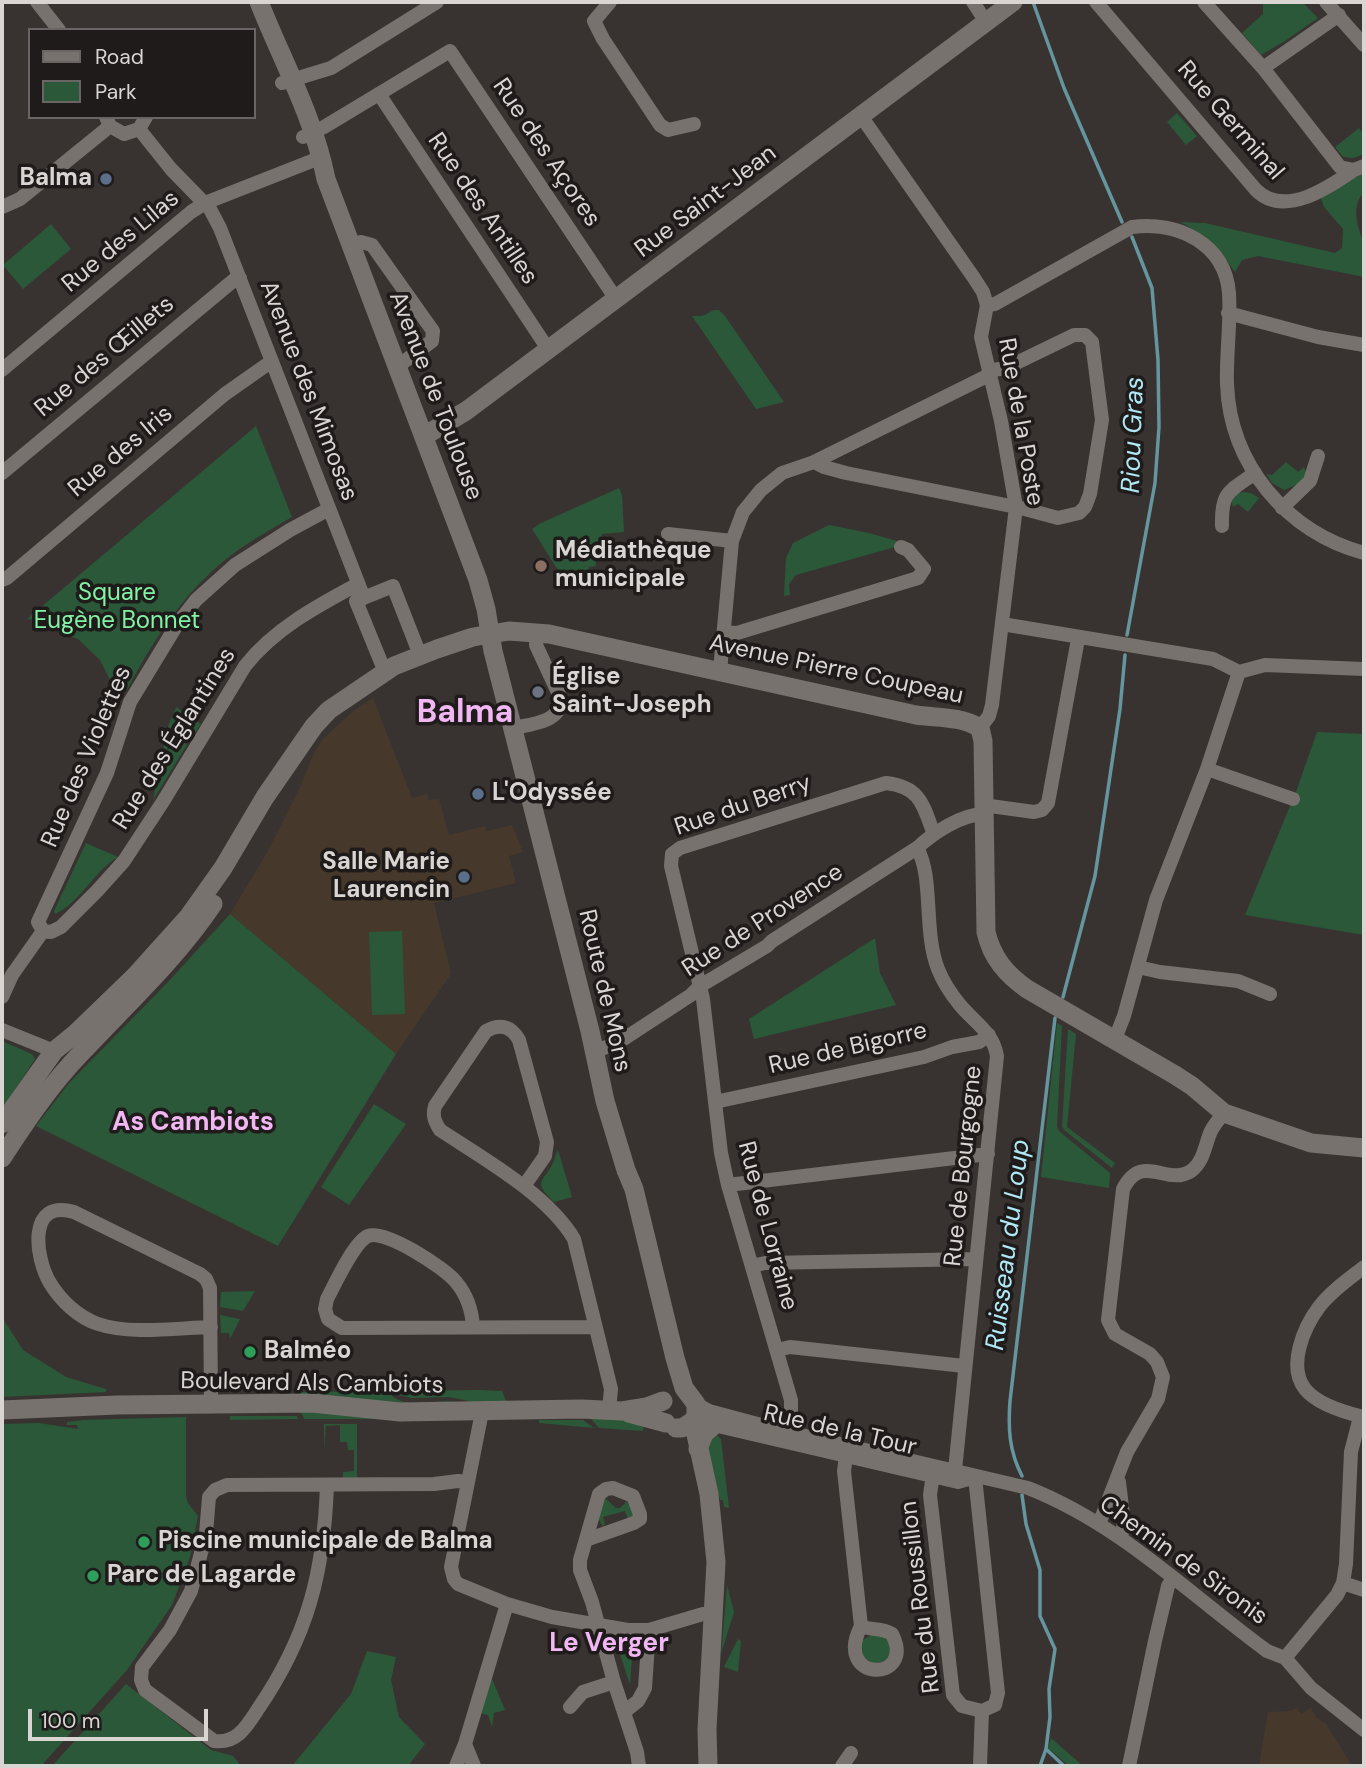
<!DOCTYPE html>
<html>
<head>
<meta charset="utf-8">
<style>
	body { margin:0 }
	#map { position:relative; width:1366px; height:1768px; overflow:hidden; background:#383330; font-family:"DM Sans",sans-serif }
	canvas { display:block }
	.frame { position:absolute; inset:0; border:4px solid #d9d5d3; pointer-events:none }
	.legend { position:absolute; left:28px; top:28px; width:228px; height:91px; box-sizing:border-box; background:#1e1b1a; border:2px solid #696564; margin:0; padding:9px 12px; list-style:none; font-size:21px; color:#d9d5d3 }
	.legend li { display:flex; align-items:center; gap:14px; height:35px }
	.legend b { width:35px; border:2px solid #696564 }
	.scale { position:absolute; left:28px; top:1709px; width:180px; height:32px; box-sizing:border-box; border:4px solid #d9d5d3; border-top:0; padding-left:9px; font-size:21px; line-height:24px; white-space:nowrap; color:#d9d5d3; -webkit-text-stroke:5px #1e1b1a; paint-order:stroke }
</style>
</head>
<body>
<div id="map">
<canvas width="1366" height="1768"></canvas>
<div class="frame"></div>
<ul class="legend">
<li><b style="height:9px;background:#78726e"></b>Road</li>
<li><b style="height:19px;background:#2a5838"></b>Park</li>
</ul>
<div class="scale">100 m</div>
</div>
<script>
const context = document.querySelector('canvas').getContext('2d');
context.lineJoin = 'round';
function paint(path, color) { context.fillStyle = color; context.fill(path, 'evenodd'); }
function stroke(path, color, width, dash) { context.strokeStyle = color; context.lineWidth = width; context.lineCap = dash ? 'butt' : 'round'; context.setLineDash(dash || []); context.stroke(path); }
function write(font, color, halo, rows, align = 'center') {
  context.font = font + ' "DM Sans",sans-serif'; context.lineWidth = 7; context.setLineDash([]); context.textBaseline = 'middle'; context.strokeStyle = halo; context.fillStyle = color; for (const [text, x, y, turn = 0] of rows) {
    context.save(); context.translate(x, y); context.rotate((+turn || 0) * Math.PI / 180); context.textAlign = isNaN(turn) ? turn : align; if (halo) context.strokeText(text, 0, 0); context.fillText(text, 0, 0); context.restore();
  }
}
paint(new Path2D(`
	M373,698L412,798L427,794L429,800L439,799L449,835L485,826L487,831L512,825L523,852L509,856L516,883L434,903L451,974L396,1054L230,914L269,849L301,785L313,755L322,740L352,712Z
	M1297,1707L1301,1714L1311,1708L1316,1717L1326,1724L1352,1766H1259L1268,1712L1291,1711Z`), '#46392b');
paint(new Path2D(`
	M1263,2H1302L1318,18L1285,41L1261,55L1242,33L1263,14Z
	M1177,113L1197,136L1186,145L1167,122Z
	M1359,128L1364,135V154L1354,158L1343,157L1335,147Z
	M1364,173V192C1348,210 1361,229 1364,248C1366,257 1364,268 1364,277L1258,256L1242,260L1235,272C1218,248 1207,235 1180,222L1205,223L1335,253L1342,248L1343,229L1324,207L1320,196Z
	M51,224L71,249L23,289L3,265Z
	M714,310H719L725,316L784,402L756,409L692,316H702Z
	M256,426L292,517C275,527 257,537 241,548C189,584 156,635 127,690L122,687L119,692L115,690L100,660L78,639L55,631L41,621L27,619Z
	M1286,462L1298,472L1304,467L1307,474L1299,484L1284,490L1272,483L1266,474L1272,475Z
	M619,488L622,495L624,532L602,534L603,550L595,551L596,566L589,567V589L566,583L532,529L541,523Z
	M1243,492L1251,493L1259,498L1248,512L1238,504L1233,507L1231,500L1235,494Z
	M829,525L869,533L897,541L895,547L796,575L789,584L790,595L784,596L786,558L793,543Z
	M176,707L201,724L190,740L177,731L161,760L167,729Z
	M1317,732L1364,734V935L1245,915L1297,789Z
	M179,738L187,745L153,800L160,768L171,754L168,751L173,741Z
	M86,843L118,857C95,870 80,903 55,914L54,911Z
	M230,914L396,1054L278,1246L36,1126L69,1083L168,982Z
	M402,931L405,1014L372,1015L369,932Z
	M875,938L880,973L896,1005L754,1039L749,1019Z
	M1057,1023L1062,1026L1057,1126L1059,1131L1110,1173L1109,1188L1041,1177Z
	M1068,1029L1076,1034L1067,1127L1115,1163L1112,1168L1064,1130L1062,1126Z
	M2,1041L32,1054L35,1059L2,1109Z
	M374,1104L406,1124L349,1205L321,1187Z
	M558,1150L572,1197L554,1202C531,1180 544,1183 554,1161C555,1157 556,1153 558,1150Z
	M255,1291L243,1311L220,1307L221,1292Z
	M220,1315L240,1319L230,1339L229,1333H221Z
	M2,1317L23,1350L66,1377L106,1389V1392L2,1397Z
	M480,1390L502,1391L506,1401L473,1402L450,1397L412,1398L398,1395L392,1391Z
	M388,1391C401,1412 436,1398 456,1402V1406L296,1397V1392Z
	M297,1410L405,1419H304L302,1414Z
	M230,1416H297L298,1419L230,1420Z
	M592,1416L644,1423L643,1431L599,1428L591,1419Z
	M186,1417V1496L188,1503L198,1516L190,1557L172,1605L127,1670L41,1766H2V1424L39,1423L78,1429L77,1425H67V1422L83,1420Z
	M539,1420H583L594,1428L539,1423Z
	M324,1424H357V1478H343V1472L354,1471V1450H348L347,1442H340V1425L326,1426L324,1451Z
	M717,1435L721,1439L729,1508L724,1507L723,1500H720L707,1444Z
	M605,1498L616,1508H620L627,1501L634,1515L628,1520L625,1511L603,1517L605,1525L602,1526L598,1517Z
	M727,1585L734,1612L721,1654Z
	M625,1635L642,1637V1645L633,1644L630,1685L618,1648L624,1649Z
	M871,1635H880L888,1639L891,1654L886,1661L873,1664L863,1656L861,1641Z
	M738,1639L741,1641L738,1672L724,1667Z
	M367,1651L396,1657L391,1680L399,1717L425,1744L408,1766H292L351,1694Z
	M490,1674L505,1710L494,1713L492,1727L488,1715L479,1713Z
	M126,1684L211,1750L233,1756L241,1766H52Z
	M1051,1738L1083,1766H1069L1048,1748Z`), '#2a5838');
stroke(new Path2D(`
	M1033,2L1064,88L1122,222
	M1127,635L1155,483L1159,427L1158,360L1152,288L1132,237
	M1063,997L1095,876L1120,709L1125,655
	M1022,1476C1009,1451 1008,1428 1010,1401L1055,1018
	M1022,1495L1026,1524L1040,1570V1616L1055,1649L1049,1689L1050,1717L1046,1749L1040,1766
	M1046,1749L1064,1766`), '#65959e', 3.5);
stroke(new Path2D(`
	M37,2L59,30
	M610,2L594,21L603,39L660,125L668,130L694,124
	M973,2L986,22
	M1096,2L1256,190C1284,218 1328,188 1354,170
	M1204,2L1263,68L1340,167L1354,170L1364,166
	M1326,2L1364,45
	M1263,68L1339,15
	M282,83L331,68L437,2
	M379,94L548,349
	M861,116L974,278L983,292L987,305L981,337L1001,421L1016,507L992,705L989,716L980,728
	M106,117L110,126L124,134L139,129L146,117
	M139,129L171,169L210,209L220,228L364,598
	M303,137L324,127L450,51L616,299
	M2,207L20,199L110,126
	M351,245L361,242L372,245L433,331L432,341L398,366
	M987,305L995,304L1132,227C1177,221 1225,243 1229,293C1231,323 1226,354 1227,384C1230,465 1287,532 1364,553
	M1228,313L1318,337L1364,345
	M2,370L191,212L205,203L322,157
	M2,473L234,280L240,278
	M1282,508L1310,481L1318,456
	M1222,526C1221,491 1229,492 1255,473
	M668,534L732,541
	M2,580L7,578L225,394L272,361
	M1002,624L1213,659L1239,672L1265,665L1364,669
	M724,632L737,633L918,578L924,569L908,550L901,547
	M720,671L732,541L743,512L761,490L782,473L814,462L985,377L993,370L1006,368L1074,335H1085L1092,342L1102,420L1090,494L1085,507L1079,513L1058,518L1021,508L846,473L824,467L814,462
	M385,672L356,601L393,586L420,655
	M513,728C531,724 558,723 562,701L536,645L537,632
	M1207,769L1293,799
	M983,805L1034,812L1042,810L1048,803L1078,639
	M917,848C934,877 923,931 938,969C943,982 951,994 960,1005C975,1023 993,1032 997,1056L955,1470
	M43,931L38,922L107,773L130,702L178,623L196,600L235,565L290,530L329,509
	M43,931L51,932L61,927L97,891L124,861L164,800L245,666C274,629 317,606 358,584
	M1138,967L1160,972L1238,981L1270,994
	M2,997L12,975L43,931
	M2,1030L54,1051
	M1115,1039L1124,1016L1156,900L1207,769L1239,672
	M594,1051L616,1044L691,995L700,986L767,946L772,941L917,848C933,833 962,814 984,814
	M715,1102L924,1057L952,1047L979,1042L989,1035
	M728,1185L988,1154
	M524,1186L545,1156L547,1142L519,1040C511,1026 500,1023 486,1031L435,1106C432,1116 435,1122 440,1130C484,1159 547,1194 574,1239L611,1389L609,1410
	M752,1266L765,1263L976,1259
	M1364,1267C1349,1279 1331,1291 1319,1307C1304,1327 1287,1366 1305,1389C1317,1404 1347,1413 1364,1417
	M211,1327C177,1328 130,1335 98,1324C78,1317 61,1301 50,1283C35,1258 27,1198 74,1212L200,1274L206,1279L210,1288L211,1404
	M473,1327C472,1310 467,1295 456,1282C445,1268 385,1229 368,1236C354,1242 335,1284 327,1299L325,1309L328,1319L342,1328L595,1327
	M777,1350L790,1347L964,1366
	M696,1404L709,1411L780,1430L1028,1488C1120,1524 1189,1594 1267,1651L1285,1658L1311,1688L1364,1730
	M482,1412L451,1567L454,1579L458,1584L507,1604L552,1617L628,1630H649L703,1614L715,1615
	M705,1423L958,1482L975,1477
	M780,1430L791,1418V1400L728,1185L721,1153L703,999L671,866L672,854L680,848L886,783C920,787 923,804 933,832
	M846,1456L844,1471L861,1626C832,1683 917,1683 892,1634C881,1627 872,1631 861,1626
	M934,1467L930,1495L953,1695L962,1706L982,1711L995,1705L998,1693L975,1477
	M1119,1482L1124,1523L1121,1538
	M327,1485C324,1572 308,1636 258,1709C247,1726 237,1744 214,1741L145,1690L141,1680L142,1667L170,1630L191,1591L206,1534L209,1497L215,1490L227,1485L434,1484L458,1481L467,1482
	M1099,1524L1127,1452L1158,1399L1163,1377L1157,1362L1150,1354L1115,1334L1108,1320L1123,1189C1143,1151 1166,1187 1191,1171C1204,1162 1205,1144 1211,1131C1214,1125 1219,1119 1224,1113
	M586,1540L634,1523L640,1519V1514L633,1496L613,1488L606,1489L599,1494L580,1560V1570L592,1602L614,1682L637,1752L639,1766
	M1343,1583L1364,1590
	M1285,1658L1337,1595L1343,1583L1346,1564L1351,1452L1360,1417
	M570,1707L583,1692L614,1682
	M624,1712L638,1701L645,1688L649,1630
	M465,1744L474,1766
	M456,1766L465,1744L507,1604
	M842,1766L851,1753
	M980,1766L982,1711
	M1129,1766L1155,1641L1168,1586L1173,1578`), '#78726e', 14);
stroke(new Path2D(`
	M259,2C282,60 314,118 326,179L478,580L486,609L493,651L590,1031L605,1101L626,1170L634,1189L675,1358L684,1388L696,1404V1415L693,1421L682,1428H676
	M424,436L466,411L1013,2
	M2,1124L54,1051L76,1033L135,976L189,916L223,868L265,797L314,726L329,710L394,666L437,649L473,637L509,631L549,634L916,715C937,718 961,716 980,728L983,741L986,932C992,958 1006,974 1027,989L1175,1075L1192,1086L1224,1113L1311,1143L1364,1148
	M2,1158C26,1121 51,1084 82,1052C127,1004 176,959 213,904
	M2,1410L117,1405L312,1403L400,1412L582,1409L622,1411L647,1407L663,1401
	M629,1413L666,1423
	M693,1421L709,1494L716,1562L707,1729L708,1766
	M698,1449L704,1434L713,1426`), '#78726e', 19);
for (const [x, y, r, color] of [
	[106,179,7,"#5c6f8a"],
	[541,566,7,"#8d6e63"],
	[538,692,7,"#6b7280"],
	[478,794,7,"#5c6f8a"],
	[464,877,7,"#5c6f8a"],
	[250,1352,7,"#2e9e5b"],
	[144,1542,7,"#2e9e5b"],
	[93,1576,7,"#2e9e5b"]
]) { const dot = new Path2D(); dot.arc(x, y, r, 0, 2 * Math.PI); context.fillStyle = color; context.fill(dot); stroke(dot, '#1e1b1a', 2.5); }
write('24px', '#d9d5d3', '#1e1b1a', [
	["Rue Germinal",1230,121,49],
	["Rue des Açores",546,153,56],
	["Rue Saint-Jean",706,202,-37],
	["Rue des Antilles",482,209,56],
	["Rue des Lilas",121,242,-40],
	["Rue des Œillets",105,357,-40],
	["Avenue des Mimosas",308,391,69],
	["Avenue de Toulouse",435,396,69],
	["Rue de la Poste",1020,422,80],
	["Rue des Iris",121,452,-40],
	["Avenue Pierre Coupeau",836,670,12],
	["Rue des Églantines",175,739,-58],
	["Rue des Violettes",87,757,-67],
	["Rue du Berry",743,806,-19],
	["Rue de Provence",763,921,-33],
	["Route de Mons",604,991,77],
	["Rue de Bigorre",848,1049,-13],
	["Rue de Bourgogne",964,1166,-84],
	["Rue de Lorraine",767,1226,75],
	["Boulevard Als Cambiots",312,1384,1],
	["Rue de la Tour",840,1431,13],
	["Chemin de Sironis",1183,1561,36],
	["Rue du Roussillon",921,1597,-97]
]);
write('bold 24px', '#d9d5d3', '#1e1b1a', [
	["Balma",92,179,"right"],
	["Médiathèque",555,552],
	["municipale",555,580],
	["Église",552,678],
	["Saint-Joseph",552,706],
	["L'Odyssée",492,794],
	["Salle Marie",450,863,"right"],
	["Laurencin",450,891,"right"],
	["Balméo",264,1352],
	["Piscine municipale de Balma",158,1542],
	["Parc de Lagarde",107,1576]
], 'left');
write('24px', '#82f3a5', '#1e1b1a', [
	["Square",117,594],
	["Eugène Bonnet",117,622]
]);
write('italic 26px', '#b0e9f5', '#1e1b1a', [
	["Riou Gras",1134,435,-88],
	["Ruisseau du Loup",1009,1245,-83]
]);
write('bold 26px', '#f0b7f2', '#1e1b1a', [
	["As Cambiots",193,1123],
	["Le Verger",609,1644]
]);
write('bold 32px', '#f0b7f2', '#1e1b1a', [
	["Balma",465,714]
]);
</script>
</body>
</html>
